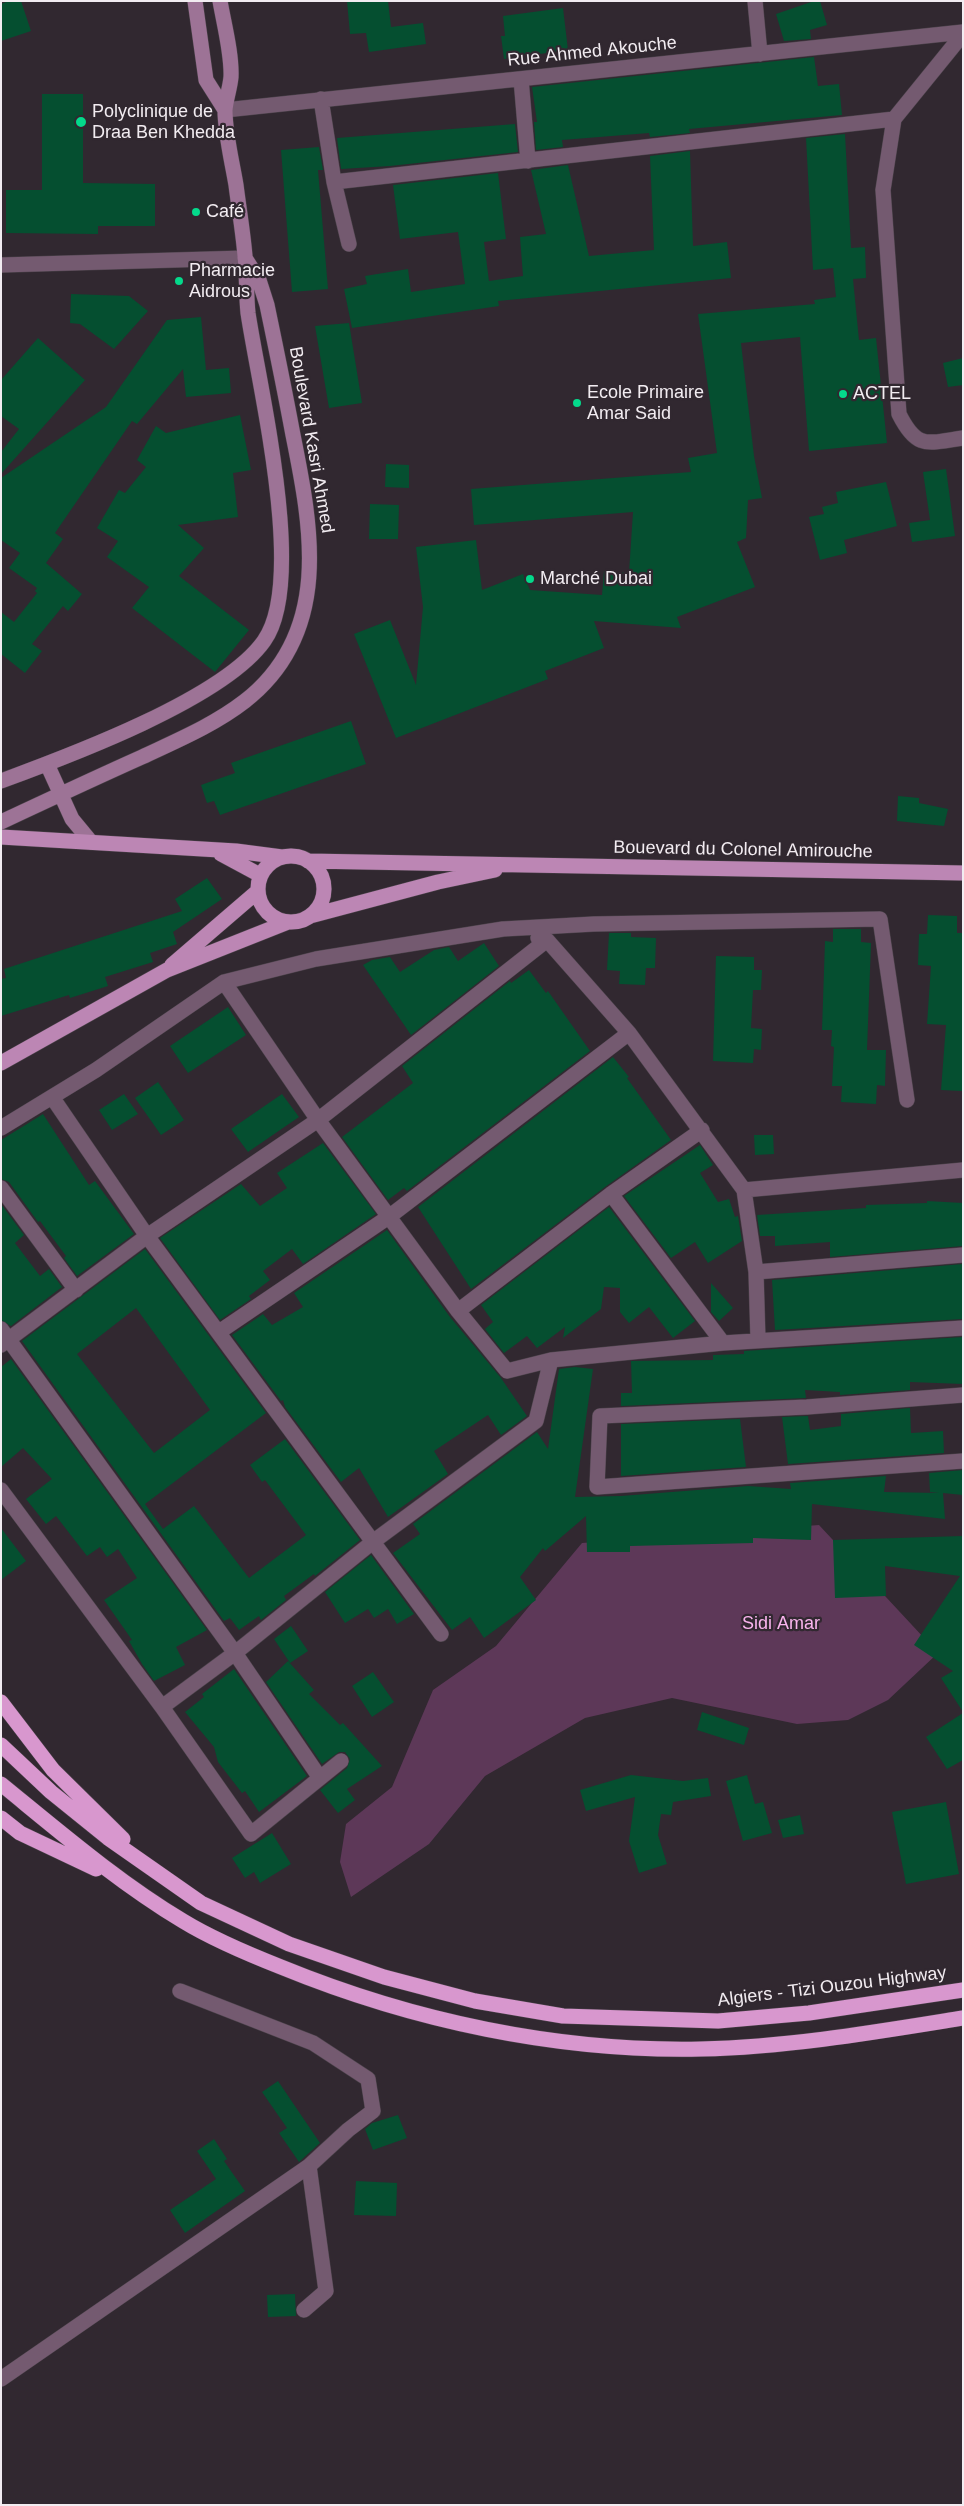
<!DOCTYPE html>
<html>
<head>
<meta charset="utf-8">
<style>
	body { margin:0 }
	#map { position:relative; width:964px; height:2506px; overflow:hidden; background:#312830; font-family:Arial,sans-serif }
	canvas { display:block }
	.frame { position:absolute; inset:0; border:2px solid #f2ecf1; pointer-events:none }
</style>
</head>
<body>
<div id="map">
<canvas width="964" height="2506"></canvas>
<div class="frame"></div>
</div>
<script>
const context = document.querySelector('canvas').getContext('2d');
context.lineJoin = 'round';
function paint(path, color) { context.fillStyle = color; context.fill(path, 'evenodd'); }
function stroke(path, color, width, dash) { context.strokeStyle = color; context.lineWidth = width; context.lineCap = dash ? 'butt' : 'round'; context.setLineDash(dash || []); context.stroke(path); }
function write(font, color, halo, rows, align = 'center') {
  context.font = font + ' Arial,sans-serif'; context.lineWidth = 4.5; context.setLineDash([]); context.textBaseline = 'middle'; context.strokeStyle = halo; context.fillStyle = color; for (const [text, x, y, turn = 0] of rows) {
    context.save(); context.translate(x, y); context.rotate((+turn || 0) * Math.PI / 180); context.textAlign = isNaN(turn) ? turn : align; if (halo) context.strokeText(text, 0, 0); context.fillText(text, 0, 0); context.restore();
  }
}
paint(new Path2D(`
	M819,1525L938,1653L888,1700L848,1720L797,1724L672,1698L585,1718L485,1776L429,1844L351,1897L340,1862L346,1824L392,1787L433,1690L496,1646L582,1543Z`), '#5d3858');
paint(new Path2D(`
	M9,1H21L31,31L1,41V4Z
	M347,1H388L391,27L423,23L426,44L369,52L366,33L350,34Z
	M814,1H820L827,25L810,30L811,39L784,41L776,14Z
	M563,8L568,50L504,59L501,36H505L503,16Z
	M814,57L818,86L839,84L842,115L689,129L690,133L650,137L649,133L562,140L563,147L536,150L534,122H537L532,87Z
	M42,94H83V183L155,184V226H98V234L6,233V190H42Z
	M515,124L518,152L390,166L341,169L337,138Z
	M845,134L851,248L865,247L866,278L853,279L859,340L876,338L887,443L809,451L800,337L741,343L754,456L762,498L748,500L746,538L737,542L755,587L677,617L681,628L594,621L604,648L545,671L548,679L396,738L354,634L390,620L416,685L423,607L416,547L476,540L482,590L523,574L530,590L602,595L604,571L629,573L633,512L474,525L471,489L691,472L688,458L717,453L698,314L815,304L814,300L836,297L833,268L813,270L806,138Z
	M319,147L323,170H318L328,289L292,292L281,150Z
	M690,151L693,246L727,242L731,278L498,301L499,306L352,328L344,289L367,284L365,276L408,269L411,292L465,284L458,232L400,239L393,185L498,173L506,239L484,242L489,281L523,276L520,237L546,234L531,170L568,165L589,256L654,250L650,156Z
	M71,294L129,296L148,311L114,349L80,324L70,323Z
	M201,317L206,370L229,368L231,393L186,397L183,369L137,424L132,421L55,533L63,539L46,563L82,594L68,611L63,606L32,644L42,651L25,673L1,654V612L14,622L37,593L35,591L37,588L9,568L20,553L1,540V478L106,407L167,320Z
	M349,323L362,403L329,408L315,326Z
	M38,338L85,380L1,474V452L19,429L1,416V380Z
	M963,358V385L948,387L943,363Z
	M240,415L251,470L233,473L238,517L178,525L204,548L179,576L249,630L215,672L132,608L149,587L107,557L118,541L97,528L119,490L125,493L146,467L137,460L156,426L166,433Z
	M386,464L409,465V488L385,487Z
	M946,469L955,536L912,542L909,523L930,520L923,472Z
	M886,482L897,526L844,540L847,553L820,560L809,517L824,514L822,507L838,503L836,492Z
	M370,504L399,505L398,539H369Z
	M351,721L366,764L220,815L214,801L207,803L201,785L235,773L231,763Z
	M898,796L919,798V803L948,809L944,826L897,821Z
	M207,878L222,899L173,932L177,944L150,953L153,962L105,977L108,986L70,998L69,995L1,1016V979L6,978L4,969L182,911L175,899Z
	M928,915L957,916V933H963L962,1091L941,1090L946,1025L927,1024L931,966L918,965L919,934H927Z
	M833,929H861V942L871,943L867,1050H886L885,1086L877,1085L876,1104L841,1102L842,1086H832L834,1047L831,1046L832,1030H822L825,941L833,942Z
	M609,933H631V937L656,938L655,968H646L645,985L619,984L620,971L607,970Z
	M484,943L499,966L411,1035L363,965L372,960L390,957L400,972L434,950L449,947L458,961Z
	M716,956L754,957V970H762L761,990H753L751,1028L762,1029L761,1050L754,1049L753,1063L713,1061Z
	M529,970L546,993L548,991L590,1051L407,1191L404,1188L388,1200L342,1137L413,1083L402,1066L510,981L511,983Z
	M228,1007L246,1035L188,1073L170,1046Z
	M613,1057L629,1077L627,1078L671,1140L605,1187L471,1289L418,1207Z
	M158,1082L184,1120L161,1135L135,1098Z
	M124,1094L138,1114L112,1130L99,1110Z
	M282,1094L299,1117L248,1152L231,1129Z
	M43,1114L89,1185L95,1181L134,1234L77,1276L64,1258L66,1256L40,1221L38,1222L9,1182L1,1179V1140Z
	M754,1135H773L774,1154L755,1155Z
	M323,1143L376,1214L303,1264L292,1249L263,1271L270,1280L249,1296L251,1299L220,1320L160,1238L241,1184L260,1206L287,1188L277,1173Z
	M700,1145L713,1165L700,1173L718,1202L729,1199L735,1217L738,1216L742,1241L708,1263L695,1242L671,1258L624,1196Z
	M927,1201L963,1203V1246L830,1257V1242L775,1246V1236H760L757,1215L866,1208V1205L927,1203Z
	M1,1204L24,1235L15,1243L40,1276L49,1269L62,1287L11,1326L1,1320Z
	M609,1207L695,1321L673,1338L649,1307L629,1323L620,1312V1288L604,1287L601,1309L563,1338L565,1327L537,1348L527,1336L504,1353L485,1329L493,1322L481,1305Z
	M387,1230L450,1317L501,1378L527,1416L501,1435L488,1415L434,1451L448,1474L388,1517L359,1468L341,1482L285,1407L283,1400L281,1401L232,1335L263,1314L272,1325L303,1307L294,1293Z
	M145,1249L266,1413L145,1504L163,1529L194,1506L249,1578L306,1535L265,1480L262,1482L250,1465L285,1439L360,1540L315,1576L314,1574L284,1596L286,1600L261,1620L259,1616L239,1630L230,1618L224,1621L22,1341ZM136,1308L210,1410L154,1453L77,1354Z
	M963,1264V1319L775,1330L772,1280Z
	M711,1283L733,1308L719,1321L711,1312Z
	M963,1337V1384L910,1382V1390L840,1395V1392L805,1390L806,1398L621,1406V1393H632L631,1361L713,1360V1355L744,1354V1351Z
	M11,1359L207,1630L176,1647L185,1665L154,1681L142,1664L129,1641L132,1640L104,1600L137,1578L118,1549L107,1557L100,1547L87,1556L56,1516L46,1524L26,1499L52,1479L23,1448L1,1467V1367Z
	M575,1367L593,1369L575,1497L621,1496L748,1486L791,1489L790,1483L886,1476L884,1492L939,1493L930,1492L929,1473L963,1470V1495L943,1493L945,1519L812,1504L811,1540L753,1538V1543L630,1546V1552H587L586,1516L545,1551L543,1548L520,1577L536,1600L484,1638L470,1617L452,1630L393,1553L420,1534L413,1524L537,1432L548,1449L559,1369Z
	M910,1408L911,1433L943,1431L944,1453L788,1464L782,1417L808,1416L810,1430L841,1426V1414Z
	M740,1419L746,1467L621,1476V1424Z
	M1,1528L26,1561L1,1580Z
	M963,1536V1712L941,1678L953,1671L914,1645L960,1576L885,1566L886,1596L835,1598L833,1540Z
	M371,1555L414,1614L397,1624L388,1609L374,1618L368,1609L345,1623L325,1592Z
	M291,1626L308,1651L290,1663L274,1639Z
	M288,1661L314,1690L309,1694L340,1725L343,1723L382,1766L347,1789L355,1800L338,1813L320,1790L347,1768L350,1759L345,1752H339L322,1764L266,1682Z
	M234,1669L307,1776L259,1812L245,1791L242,1793L218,1762L214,1747L185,1712L204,1697L202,1694Z
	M373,1672L394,1702L372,1717L352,1686Z
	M702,1712L749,1728L744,1745L697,1730Z
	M963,1713V1760L947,1769L926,1737Z
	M631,1775L683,1781L708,1778L711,1796L673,1802L671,1815L661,1814L658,1835L667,1864L639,1873L629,1841L635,1797L586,1811L580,1790Z
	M747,1775L755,1804L763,1802L772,1833L743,1841L726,1781Z
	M946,1802L959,1874L906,1884L892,1812Z
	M800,1815L804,1834L783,1838L778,1820Z
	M272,1833L291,1864L260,1883L254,1872L245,1878L232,1858Z
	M278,2081L320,2143L299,2162L279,2133L287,2128L262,2092Z
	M398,2115L407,2138L373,2150L365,2129L372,2123Z
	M214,2139L227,2159L224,2161L245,2191L185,2233L170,2210L216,2179L197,2151Z
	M356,2181L397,2183L396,2216L354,2215Z
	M295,2294L296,2316L268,2317L267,2295Z`), '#054f30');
const street = new Path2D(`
	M755,1L760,54
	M963,34L894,119L883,190L899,414C917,450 927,443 963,438
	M521,79L528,161
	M321,99L334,182L349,244
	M225,110L963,32
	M334,182L894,119
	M1,265L245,258
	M538,938L547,940L629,1033L744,1190L963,1170
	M224,982L318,1120L458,1311L507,1371L551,1360L723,1343L963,1328
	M52,1097L147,1236L441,1634
	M1,1128L96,1070L224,982L316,959L503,929L594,924L880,919L907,1100
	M1,1188L76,1290
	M744,1190L756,1272L758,1340
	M611,1194L723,1343
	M756,1272L963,1255
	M458,1311L611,1194L702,1130
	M1,1329L235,1653L320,1778
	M219,1332L390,1216L629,1033
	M1,1345L147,1236L318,1120L547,940
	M963,1395L807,1407L600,1416L597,1487L963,1461
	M1,1490L162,1707L251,1834L341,1761
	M162,1707L235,1653L374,1541L536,1421L551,1360
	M304,2310L326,2291L309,2166
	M1,2379L309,2166L348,2130L373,2111L368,2079L313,2043L180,1991`);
const secondary = new Path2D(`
	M195,1L206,80L225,110
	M47,764L72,819L91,842
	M1,781C69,756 223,699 264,641C307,581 259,387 248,313C246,294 247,275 245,256C243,232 239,209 236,185C232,161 225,134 225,110C226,99 230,88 231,77C232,54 224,24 220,1
	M1,822C48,800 95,778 142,757C178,740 214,725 245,701C332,633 312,529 293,435C285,392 276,348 267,305L259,280L245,258`);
const primary = new Path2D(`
	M1,837L236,851L282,857
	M221,854L260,875
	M258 889a33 33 0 1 1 66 0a33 33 0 1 1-66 0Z
	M308,861L963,873
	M310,916L438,882L495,870
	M172,965L258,891
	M1,1063L167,970L288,922`);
const highway = new Path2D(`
	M1,1702L53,1770L123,1839
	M1,1745L51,1792L108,1838L201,1903L289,1944L384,1977L475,2001L563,2016L718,2021L809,2013L963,1990
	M1,1784C60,1832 118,1882 183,1921C214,1940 248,1954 281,1967C413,2021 558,2052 701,2049C789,2047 876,2032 963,2018
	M1,1818L20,1833L96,1869`);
stroke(street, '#4c434b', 16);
stroke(secondary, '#4c434b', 16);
stroke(primary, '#4c434b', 16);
stroke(highway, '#4c434b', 16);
stroke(street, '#745a70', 15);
stroke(secondary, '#9d7396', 15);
stroke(primary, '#bc86b4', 15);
stroke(highway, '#d897ce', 15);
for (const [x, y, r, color] of [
	[81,122,6,"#04d98b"],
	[196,212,5,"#04d98b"],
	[179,281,5,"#04d98b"],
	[843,394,5,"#04d98b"],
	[577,403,5,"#04d98b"],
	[530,579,5,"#04d98b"]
]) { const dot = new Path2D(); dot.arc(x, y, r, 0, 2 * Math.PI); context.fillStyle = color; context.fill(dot); stroke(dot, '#312830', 2); }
write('18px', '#f2ecf1', '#312830', [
	["Rue Ahmed Akouche",592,52,-6],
	["Boulevard Kasri Ahmed",311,440,80],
	["Bouevard du Colonel Amirouche",743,850,1],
	["Algiers - Tizi Ouzou Highway",832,1987,-7]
]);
write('18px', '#f2ecf1', '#312830', [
	["Polyclinique de",92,112],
	["Draa Ben Khedda",92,133],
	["Café",206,212],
	["Pharmacie",189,271],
	["Aidrous",189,292],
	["Ecole Primaire",587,393],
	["Amar Said",587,414],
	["ACTEL",853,394],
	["Marché Dubai",540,579]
], 'left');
write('18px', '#f9b4ee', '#312830', [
	["Sidi Amar",781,1624]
]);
</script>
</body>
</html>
